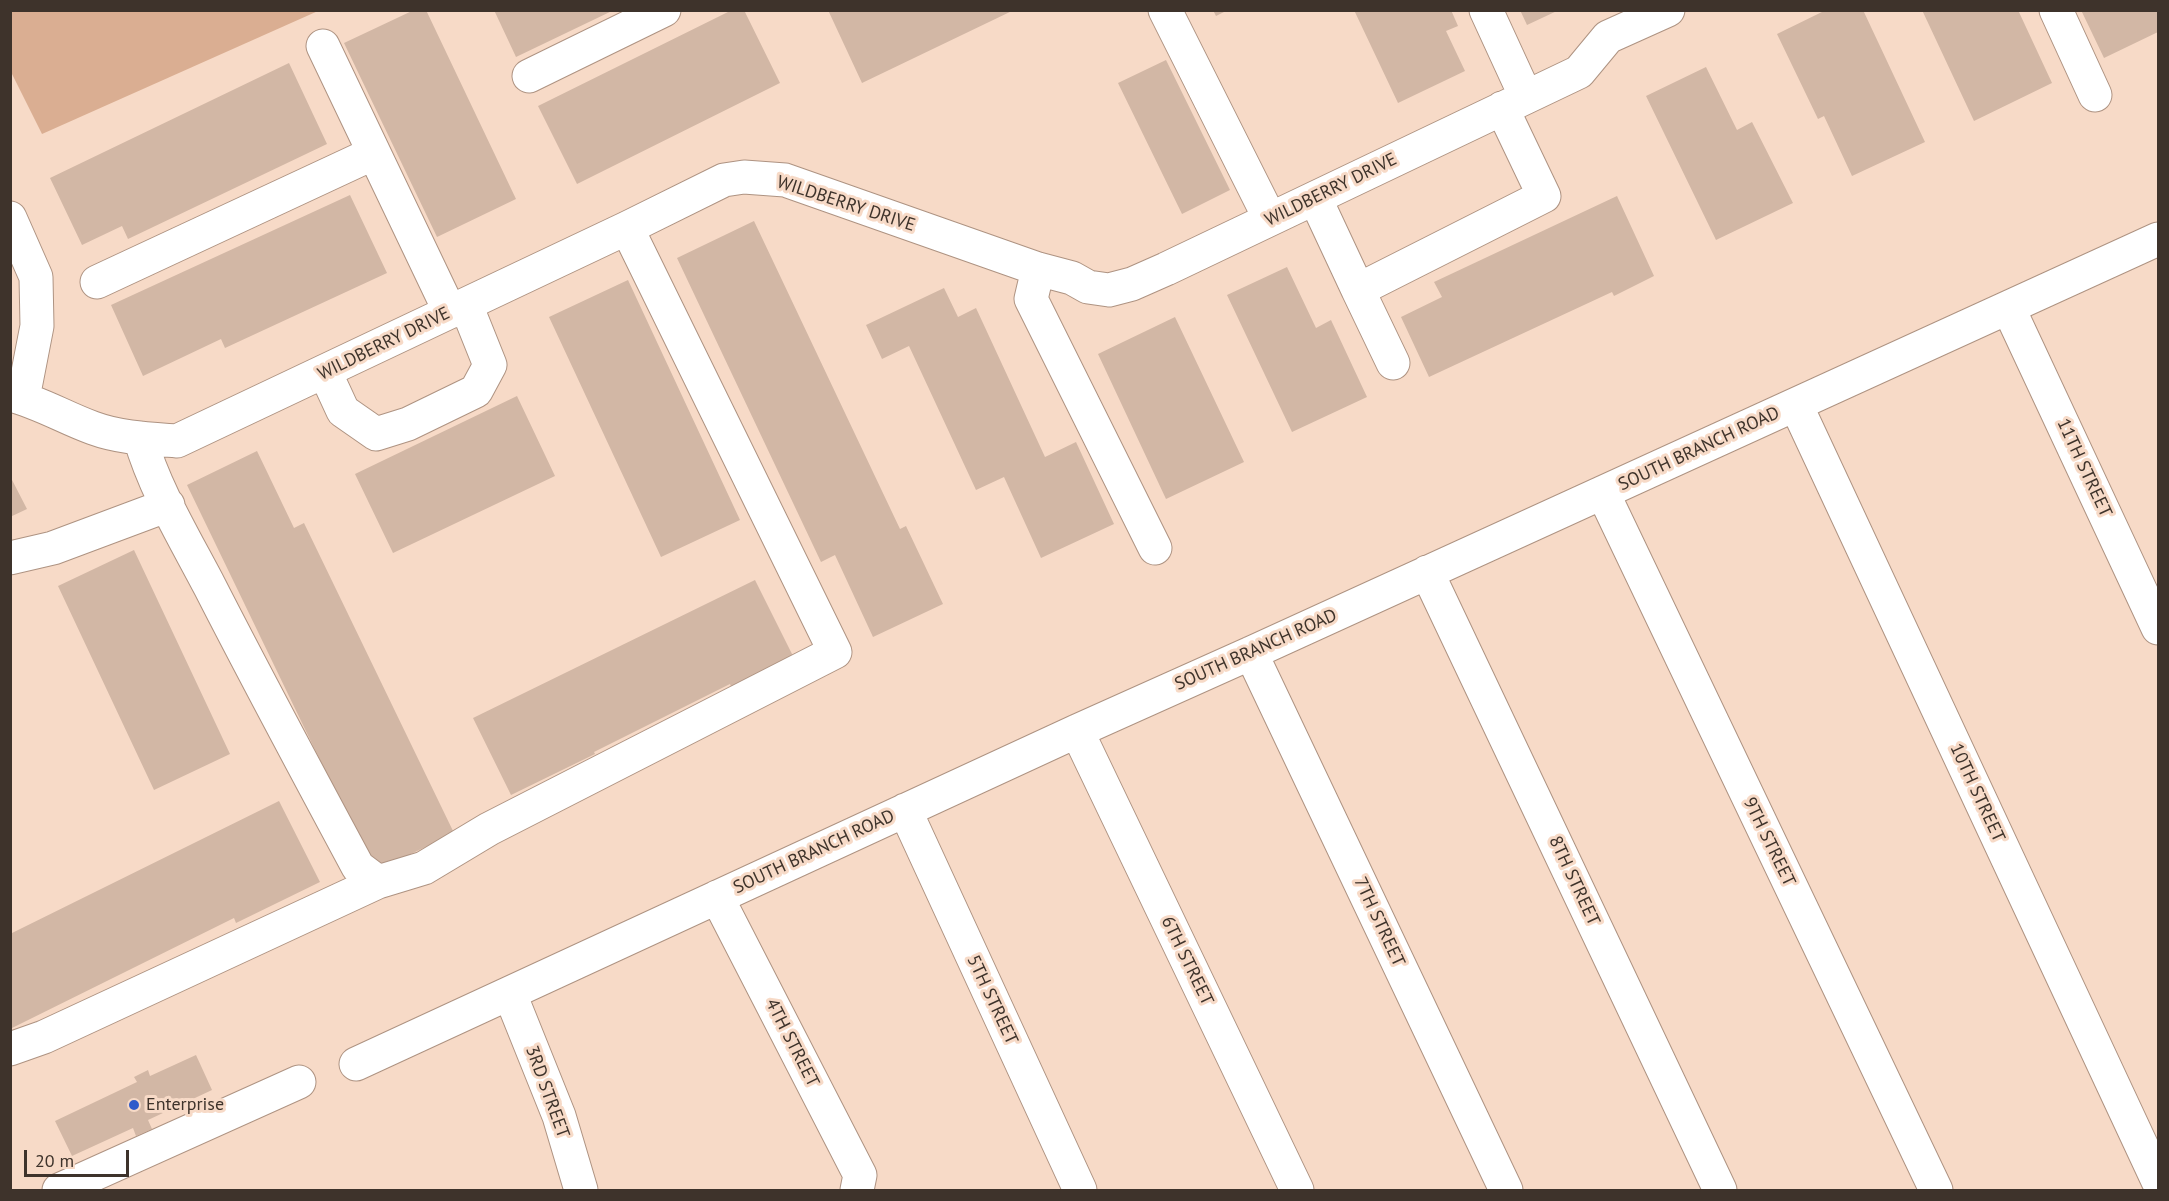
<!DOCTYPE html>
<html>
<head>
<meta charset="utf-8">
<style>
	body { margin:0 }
	#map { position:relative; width:2169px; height:1201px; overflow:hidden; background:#f7dac7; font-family:"PT Sans",sans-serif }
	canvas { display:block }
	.frame { position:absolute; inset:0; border:12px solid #3e332b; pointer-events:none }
	.scale { position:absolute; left:24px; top:1150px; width:105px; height:27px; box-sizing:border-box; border:3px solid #3e332b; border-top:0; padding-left:8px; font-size:18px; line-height:21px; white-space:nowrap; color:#3e332b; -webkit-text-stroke:4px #f7dac7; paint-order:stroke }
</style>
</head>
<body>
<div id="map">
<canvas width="2169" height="1201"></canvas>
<div class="frame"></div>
<div class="scale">20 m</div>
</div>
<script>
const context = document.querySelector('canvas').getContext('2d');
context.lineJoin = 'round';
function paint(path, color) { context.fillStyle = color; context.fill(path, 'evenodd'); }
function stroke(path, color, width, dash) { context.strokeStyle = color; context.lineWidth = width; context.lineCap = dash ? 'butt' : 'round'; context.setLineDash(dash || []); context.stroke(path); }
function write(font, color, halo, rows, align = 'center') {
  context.font = font + ' "PT Sans",sans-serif'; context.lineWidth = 6; context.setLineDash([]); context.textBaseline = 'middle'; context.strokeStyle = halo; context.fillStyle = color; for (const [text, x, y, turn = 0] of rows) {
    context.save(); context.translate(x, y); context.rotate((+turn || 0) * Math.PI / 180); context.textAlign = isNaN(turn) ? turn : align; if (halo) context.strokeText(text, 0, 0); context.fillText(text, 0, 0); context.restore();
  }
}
paint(new Path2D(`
	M11,10H318V11L42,134L11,72Z`), '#daae92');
paint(new Path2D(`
	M414,10H426L516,199L437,237L344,43Z
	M494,10H614L516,57Z
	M732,10H744L780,83L577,184L538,106Z
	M828,10H1014L862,83Z
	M1213,10H1228L1216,16Z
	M1354,10H1451L1458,26L1446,31L1465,71L1398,103Z
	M1520,10H1559L1527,25Z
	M1826,10H1863L1925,142L1852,176L1824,116L1818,119L1777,34Z
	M1922,10H2018L2052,83L1974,121Z
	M2081,10H2158V32L2104,58Z
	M1166,60L1230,190L1182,214L1118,83Z
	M289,63L327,144L128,239L122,226L82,245L50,178Z
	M1706,67L1737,130L1752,122L1793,203L1716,240L1646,96Z
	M350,195L387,273L225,348L221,339L143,376L111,305Z
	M1617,196L1654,276L1614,296L1612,292L1429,377L1401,317L1442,297L1434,282Z
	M754,221L900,529L906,526L943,604L873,637L835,555L821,562L677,258Z
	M1287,267L1316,328L1331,320L1367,397L1292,432L1227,295Z
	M628,280L740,520L661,557L549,317Z
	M944,288L958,317L976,308L1045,457L1076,442L1114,524L1041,558L1004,477L976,490L909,346L882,359L866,325Z
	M1175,317L1244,462L1166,499L1098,354Z
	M517,396L555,476L393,553L355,474Z
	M257,451L294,528L304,523L454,833L374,872L187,485Z
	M10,476L27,509L10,517Z
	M134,550L230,754L154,790L58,586Z
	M755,580L794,658L732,689L730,684L594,752L595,754L511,795L473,718Z
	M279,801L320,882L236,923L234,918L10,1029V934Z
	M196,1055L212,1090L148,1120L152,1129L136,1136L133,1128L72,1156L55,1121L137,1082L134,1077L148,1070L150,1076Z`), '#d2b7a5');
const minor = new Path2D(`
	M1165,10L1270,219
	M1486,10L1526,97
	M2056,10L2095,95
	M323,46L450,312
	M529,76L664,10
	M1315,198L1358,290L1544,196L1502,108
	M10,218L36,277L37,326L23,398
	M1038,269L1031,299L1155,548
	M97,282L374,153
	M1358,290L1393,363
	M2009,309L2158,628
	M325,372L343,411L376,434L408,424L476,391L490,365L466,305
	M10,395C39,402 65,418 93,428C120,438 149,439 177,441L627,228L724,180L744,177L785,180L1038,269L1072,278L1088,287L1109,290L1132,284L1166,269L1579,72L1608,37L1668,10
	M1796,405L2158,1181
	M140,438C155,490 185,539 210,587C258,681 308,774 358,867L378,882L424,868L489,829L835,652L627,228
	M1603,493L1936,1190
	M10,558L53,548L168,505
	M1427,572L1720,1190
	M1251,653L1506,1190
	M1077,731L1297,1190
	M905,810L1080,1190
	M717,897L860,1175L857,1190
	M510,994L559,1116L581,1190
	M10,1049L44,1037L378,882
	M356,1064L1077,731L1251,653L2158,239
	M59,1190L299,1082`);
stroke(minor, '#ae9382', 35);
stroke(minor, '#fff', 33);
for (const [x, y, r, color] of [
	[134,1105,6,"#2f5bca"]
]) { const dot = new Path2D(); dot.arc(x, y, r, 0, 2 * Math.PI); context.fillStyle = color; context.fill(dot); stroke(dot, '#f7dac7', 2); }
write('18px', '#3e332b', '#f7dac7', [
	["WILDBERRY DRIVE",1331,190,-26],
	["WILDBERRY DRIVE",846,204,18],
	["WILDBERRY DRIVE",384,344,-26],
	["SOUTH BRANCH ROAD",1699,449,-25],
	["11TH STREET",2084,468,65],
	["SOUTH BRANCH ROAD",1256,650,-24],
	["10TH STREET",1977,793,65],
	["9TH STREET",1769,842,64],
	["SOUTH BRANCH ROAD",814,852,-25],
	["8TH STREET",1574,881,65],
	["7TH STREET",1379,922,65],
	["6TH STREET",1187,961,64],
	["5TH STREET",992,1000,65],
	["4TH STREET",792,1043,63],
	["3RD STREET",547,1092,70]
]);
write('18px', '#3e332b', '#f7dac7', [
	["Enterprise",146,1105]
], 'left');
</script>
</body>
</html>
